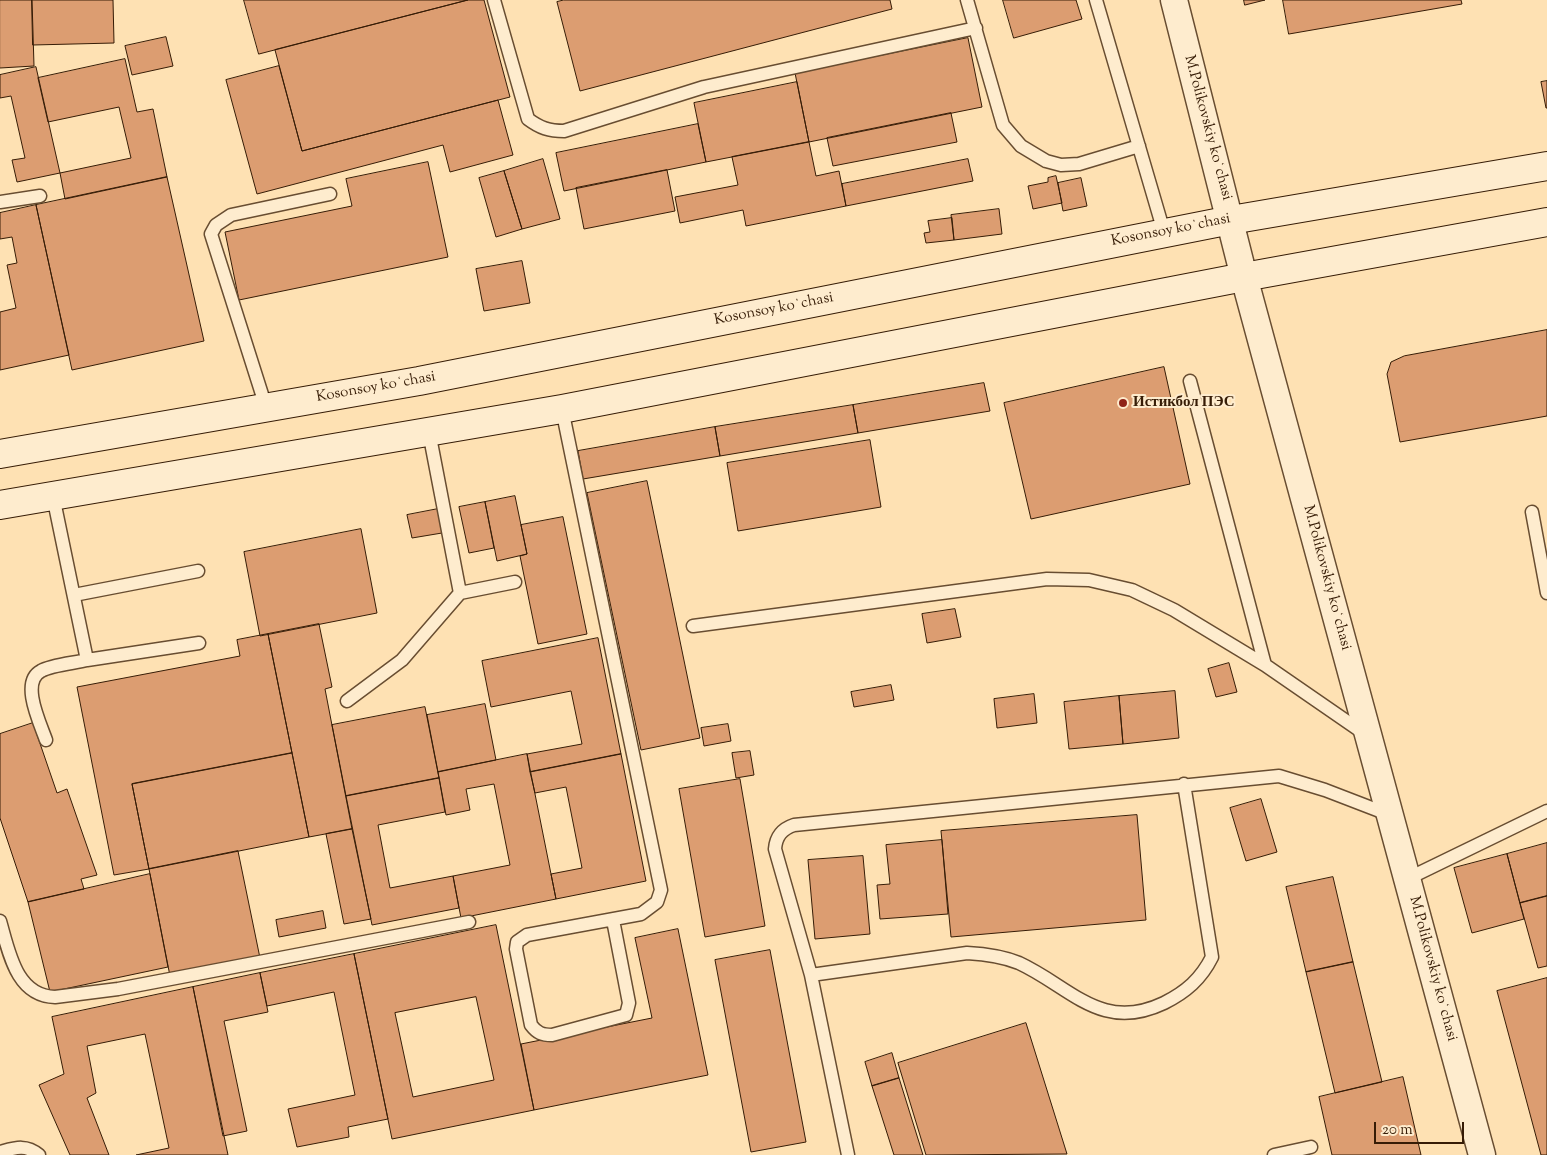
<!DOCTYPE html>
<html>
<head>
<meta charset="utf-8">
<style>
	body { margin:0 }
	#map { position:relative; width:1547px; height:1155px; overflow:hidden; background:#fee1b3; font-family:"Sorts Mill Goudy",serif }
	canvas { display:block }
	.scale { position:absolute; left:1374px; top:1122px; width:90px; height:22px; box-sizing:border-box; border:2px solid #361c06; border-top:0; padding-left:6px; font-size:15px; line-height:18px; white-space:nowrap; color:#361c06; -webkit-text-stroke:4px #feecce; paint-order:stroke }
</style>
</head>
<body>
<div id="map">
<canvas width="1547" height="1155"></canvas>
<div class="scale">20 m</div>
</div>
<script>
const context = document.querySelector('canvas').getContext('2d');
context.lineJoin = 'round';
function paint(path, color) { context.fillStyle = color; context.fill(path, 'evenodd'); }
function stroke(path, color, width, dash) { context.strokeStyle = color; context.lineWidth = width; context.lineCap = dash ? 'butt' : 'round'; context.setLineDash(dash || []); context.stroke(path); }
function write(font, color, halo, rows, align = 'center') {
  context.font = font + ' "Sorts Mill Goudy",serif'; context.lineWidth = 4; context.setLineDash([]); context.textBaseline = 'middle'; context.strokeStyle = halo; context.fillStyle = color; for (const [text, x, y, turn = 0] of rows) {
    context.save(); context.translate(x, y); context.rotate((+turn || 0) * Math.PI / 180); context.textAlign = isNaN(turn) ? turn : align; if (halo) context.strokeText(text, 0, 0); context.fillText(text, 0, 0); context.restore();
  }
}
const building = new Path2D(`
	M0,0H32L34,66L0,68Z
	M32,0H113L114,43L33,45Z
	M244,0H468L259,54Z
	M468,0H484L510,97L302,151L275,50Z
	M564,0H890L892,9L580,91L557,2Z
	M1003,0H1076L1082,19L1014,38Z
	M1244,0H1265L1245,5Z
	M1283,0H1461L1462,4L1289,34Z
	M166,37L173,66L132,75L125,46Z
	M968,38L982,107L809,142L795,73Z
	M125,59L137,112L153,109L167,177L65,199L60,173L131,158L119,107L48,122L38,78Z
	M279,66L302,151L498,100L513,155L450,172L443,145L257,194L226,80Z
	M36,67L60,173L17,182L12,160L25,158L11,96L0,98V75Z
	M1547,81V108H1546L1541,82Z
	M797,82L809,142L706,162L694,103Z
	M951,113L957,142L833,166L827,138Z
	M698,124L706,162L564,191L556,153Z
	M809,142L816,176L839,171L846,206L746,226L743,210L680,223L675,197L738,185L732,157Z
	M543,159L560,219L522,229L504,171Z
	M968,159L973,181L846,206L842,184Z
	M428,162L448,257L239,300L225,232L352,206L346,179Z
	M667,170L675,211L584,229L576,188Z
	M504,171L522,229L496,237L479,178Z
	M1056,176L1062,203L1033,209L1028,186L1048,182V178Z
	M167,177L204,341L72,370L36,205Z
	M1081,178L1087,206L1063,211L1058,183Z
	M36,205L69,355L0,370V312L16,308L7,265L17,263L12,237L0,239V213Z
	M999,209L1002,234L954,240L951,215Z
	M952,218L954,240L926,243L924,233L930,232L928,221Z
	M522,261L530,303L484,311L476,269Z
	M1547,330V416L1400,442L1387,374L1391,362L1404,356Z
	M1164,367L1190,484L1031,519L1004,403Z
	M984,383L990,411L858,433L853,405Z
	M853,405L858,433L720,456L715,427Z
	M715,427L720,456L583,479L578,451Z
	M870,440L881,507L738,531L727,463Z
	M647,481L700,738L641,750L587,493Z
	M515,496L527,554L497,561L485,502Z
	M485,502L494,548L469,553L459,507Z
	M438,509L442,533L412,538L407,515Z
	M563,517L587,634L538,644L520,556L527,554L521,525Z
	M361,529L377,613L260,636L244,552Z
	M955,609L961,637L927,643L922,614Z
	M319,624L332,687L325,689L352,829L309,837L268,634Z
	M268,634L292,753L132,784L149,869L114,875L77,687L240,656L237,640Z
	M598,638L621,754L530,772L527,754L582,744L571,691L491,707L482,661Z
	M1229,663L1237,692L1216,697L1208,669Z
	M891,685L894,700L854,707L851,692Z
	M1175,691L1179,738L1123,744L1119,696Z
	M1034,694L1037,723L997,728L994,699Z
	M1119,696L1123,744L1069,749L1064,702Z
	M485,704L496,760L438,772L427,715Z
	M425,707L439,778L346,796L332,725Z
	M33,723L57,793L67,789L97,875L81,879L84,889L28,902L0,818V734Z
	M728,724L731,741L704,746L701,728Z
	M750,751L754,775L736,778L732,753Z
	M292,753L309,837L149,869L132,784Z
	M527,754L556,899L461,918L453,876L510,865L494,784L466,789L470,810L446,815L438,772Z
	M621,754L646,881L556,899L551,874L582,868L566,787L535,793L530,772Z
	M439,778L445,812L378,825L390,888L453,876L459,908L372,925L346,796Z
	M740,779L765,926L705,937L679,789Z
	M1261,799L1277,852L1246,861L1230,808Z
	M1137,815L1146,920L951,937L941,831Z
	M352,829L371,919L344,924L326,834Z
	M942,840L948,914L880,919L877,885L890,884L886,845Z
	M1547,843V896L1520,903L1507,854Z
	M238,851L260,958L170,976L149,869Z
	M1507,854L1524,919L1472,933L1454,868Z
	M863,856L870,934L815,939L808,860Z
	M150,874L168,967L50,992L28,902Z
	M1333,877L1353,962L1306,972L1286,887Z
	M1547,896V966L1538,968L1520,903Z
	M323,911L326,928L279,937L276,920Z
	M496,925L534,1110L392,1139L354,954ZM476,997L494,1080L413,1097L395,1013Z
	M678,929L708,1075L534,1110L521,1044L652,1018L635,938Z
	M770,950L806,1142L751,1152L715,960Z
	M354,954L388,1119L348,1127L349,1137L297,1147L288,1109L355,1095L334,992L267,1006L260,973Z
	M1353,962L1382,1082L1335,1093L1306,972Z
	M260,973L268,1012L224,1021L247,1131L223,1136L193,987Z
	M1547,978V1155H1541L1497,991Z
	M193,987L228,1155H136L169,1148L145,1034L87,1046L96,1093L87,1098L109,1155H70L39,1085L64,1074L52,1017Z
	M1026,1023L1067,1154L926,1155L898,1063Z
	M892,1053L899,1078L872,1086L865,1062Z
	M1403,1077L1421,1155H1332L1319,1097Z
	M899,1078L923,1155H894L872,1086Z`);
paint(building, '#dc9d71');
stroke(building, '#361c06', 1);
const lane = new Path2D(`
	M494,0L528,119C540,128 549,131 564,131L704,87L976,28
	M967,0L1003,125L1021,146L1046,161L1061,165L1079,164L1139,146
	M1096,0L1164,232
	M0,202L40,196
	M1190,381L1265,665
	M266,407L211,234L216,225L231,215L330,194
	M562,409L661,890L657,902L641,914L527,935L517,942L516,949L531,1025C537,1033 542,1035 552,1035L626,1015L629,1003L613,920
	M53,496L87,660L199,643
	M1532,512L1547,593
	M460,593L515,582
	M74,595L198,571
	M693,626L1047,579L1089,580L1132,590L1174,610L1265,665L1365,734
	M347,701L402,660L460,593L429,432
	M46,740C40,723 20,682 41,671C51,665 75,663 87,660
	M1184,784L1212,957C1201,979 1186,992 1164,1003C1101,1033 1071,987 1019,963C1002,956 985,954 967,953L811,975L775,849C776,836 782,829 794,825L1279,776L1325,790L1390,815
	M1407,879L1547,811
	M0,921C9,952 16,996 55,997L118,989L469,922
	M811,975L848,1155
	M0,1152C15,1148 26,1144 39,1155
	M1274,1155L1311,1147`);
const street = new Path2D(`
	M1174,0L1244,277L1482,1155`);
const secondary = new Path2D(`
	M0,454L419,381L1231,220L1547,166
	M0,505L562,409L1244,277L1547,222`);
stroke(lane, '#684d31', 15);
stroke(street, '#684d31', 29);
stroke(secondary, '#361c06', 30);
stroke(lane, '#feecce', 12);
stroke(street, '#feecce', 26);
stroke(secondary, '#feecce', 28);
for (const [x, y, r, color] of [
	[1123,403,5,"#8f2418"]
]) { const dot = new Path2D(); dot.arc(x, y, r, 0, 2 * Math.PI); context.fillStyle = color; context.fill(dot); stroke(dot, '#feecce', 2); }
write('15px', '#361c06', '#feecce', [
	["M.Polikovskiy koʻchasi",1207,128,75],
	["Kosonsoy koʻchasi",1171,231,-11],
	["Kosonsoy koʻchasi",774,310,-11],
	["Kosonsoy koʻchasi",376,388,-10],
	["M.Polikovskiy koʻchasi",1326,578,75],
	["M.Polikovskiy koʻchasi",1432,969,75]
]);
write('bold 15px', '#361c06', '#feecce', [
	["Истикбол ПЭС",1133,403]
], 'left');
</script>
</body>
</html>
